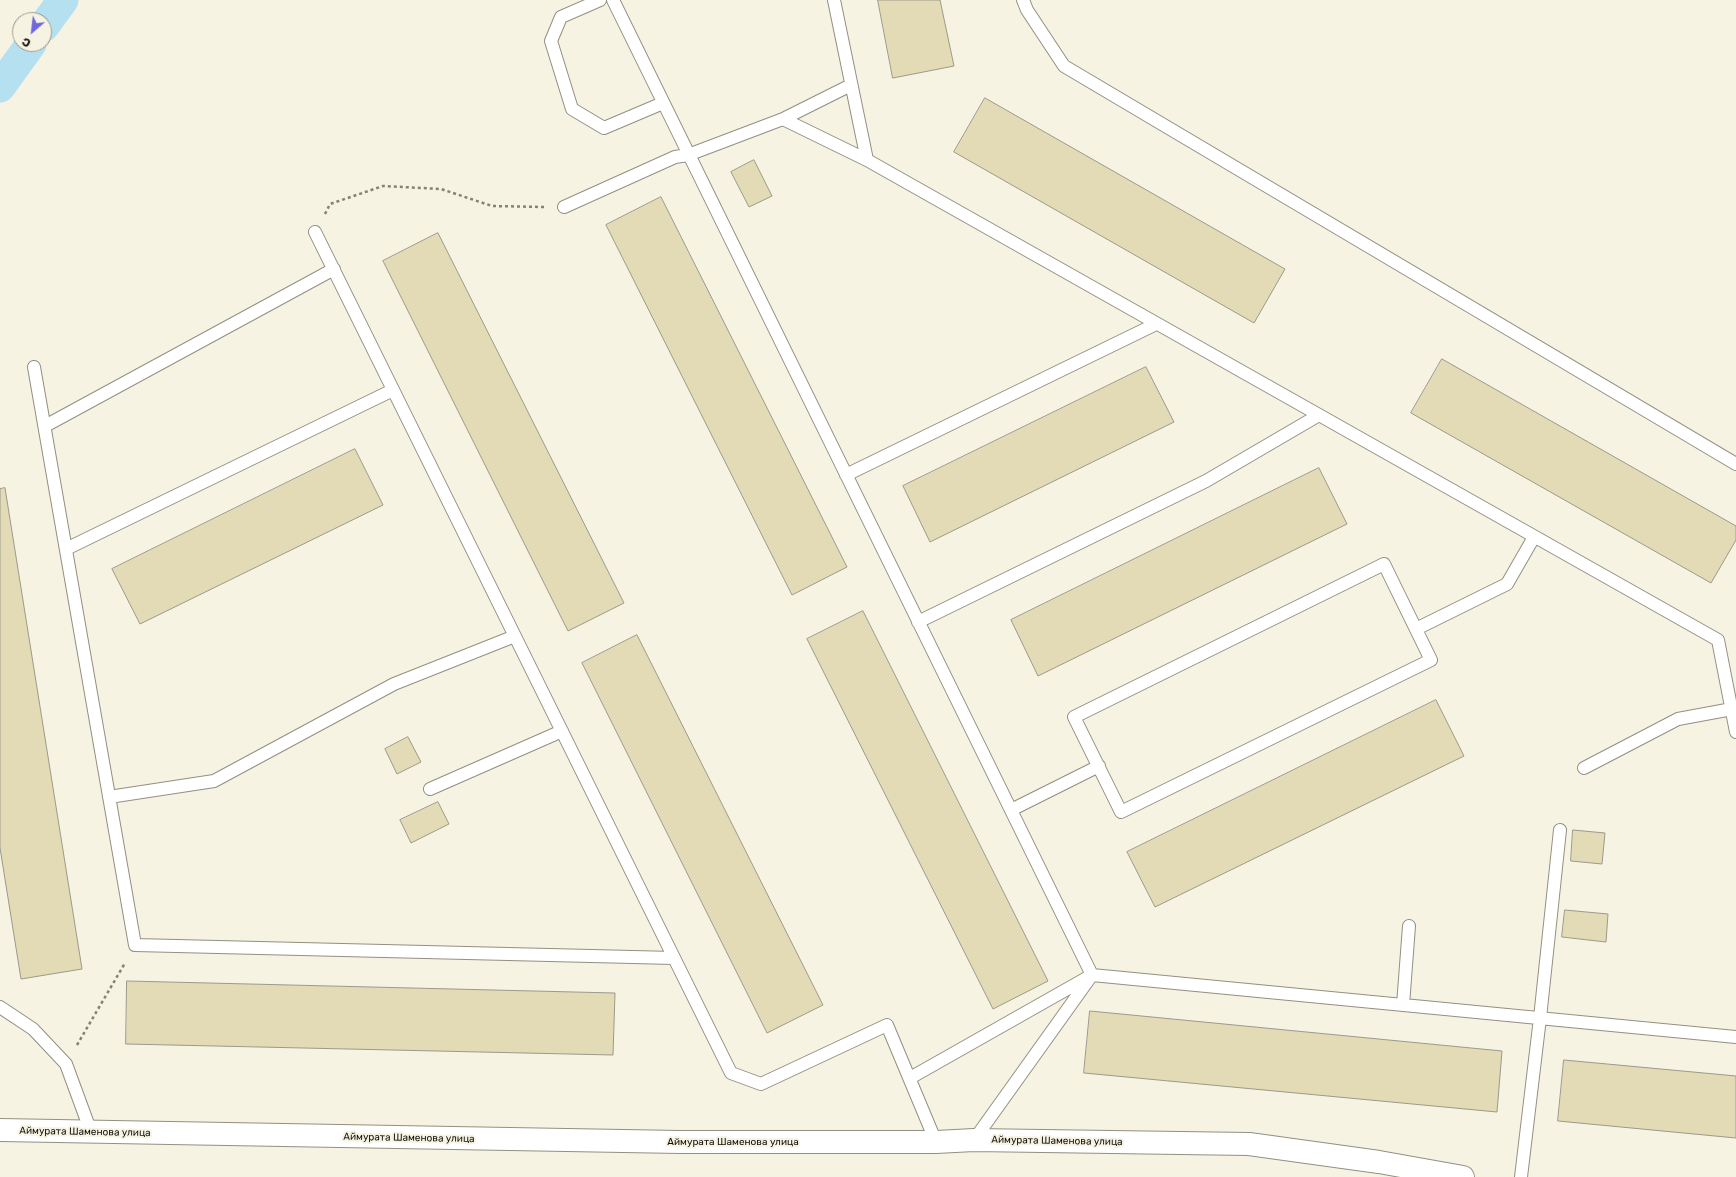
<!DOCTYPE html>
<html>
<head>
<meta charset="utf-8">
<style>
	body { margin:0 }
	#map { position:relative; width:1736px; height:1177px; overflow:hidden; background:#f6f3e3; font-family:Rubik,sans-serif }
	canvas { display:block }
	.north { position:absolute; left:12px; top:12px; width:40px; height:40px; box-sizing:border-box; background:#f6f3e3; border:1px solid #9a988d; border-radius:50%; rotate:208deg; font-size:11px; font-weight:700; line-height:16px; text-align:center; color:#11100b }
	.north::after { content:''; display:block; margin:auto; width:14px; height:18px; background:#6f66e0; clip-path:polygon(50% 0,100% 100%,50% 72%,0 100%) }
</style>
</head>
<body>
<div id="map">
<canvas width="1736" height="1177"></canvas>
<div class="north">С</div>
</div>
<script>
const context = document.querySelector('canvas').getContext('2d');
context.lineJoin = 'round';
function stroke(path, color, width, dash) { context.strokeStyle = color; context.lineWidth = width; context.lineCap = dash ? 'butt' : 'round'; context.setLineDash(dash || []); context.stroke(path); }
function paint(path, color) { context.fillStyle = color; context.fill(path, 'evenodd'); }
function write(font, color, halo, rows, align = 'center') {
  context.font = font + ' Rubik,sans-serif'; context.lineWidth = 4; context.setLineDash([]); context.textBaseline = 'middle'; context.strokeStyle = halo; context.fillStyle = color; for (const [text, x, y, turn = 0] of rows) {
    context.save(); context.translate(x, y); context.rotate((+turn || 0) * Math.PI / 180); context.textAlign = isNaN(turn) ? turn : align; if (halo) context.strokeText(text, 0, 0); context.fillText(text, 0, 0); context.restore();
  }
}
stroke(new Path2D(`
	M44,26L63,0
	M0,87L31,44`), '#b4e0ef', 31);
const building = new Path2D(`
	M878,0H940L954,66L893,78Z
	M985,98L1285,269L1254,323L954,152Z
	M754,160L772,196L749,207L731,172Z
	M661,197L847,567L792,595L606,225Z
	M438,233L624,603L568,631L383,261Z
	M1442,359L1736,526V540L1711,583L1411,413Z
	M1146,367L1174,422L930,542L903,486Z
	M355,449L383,505L140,624L112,569Z
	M1319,468L1347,524L1038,676L1011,620Z
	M5,488L82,969L21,979L0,848V489Z
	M863,611L1048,981L993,1009L807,639Z
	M637,635L823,1005L767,1033L582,663Z
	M1436,700L1464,756L1155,907L1127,852Z
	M408,737L421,762L397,774L385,749Z
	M438,802L449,824L411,843L400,820Z
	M1573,830L1605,833L1602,864L1571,861Z
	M1565,910L1608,914L1606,942L1562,937Z
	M127,981L615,993L613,1055L126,1044Z
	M1090,1011L1502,1051L1497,1112L1084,1073Z
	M1564,1060L1736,1076V1138L1558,1121Z`);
paint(building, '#e2dbb5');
stroke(building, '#9c998b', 1);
const service = new Path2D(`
	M600,0L561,17L551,41L572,109L604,128L663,103
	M613,0L1092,975L974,1140
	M834,0L867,160
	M1023,0L1027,10L1064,66L1736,464
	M783,119L851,85
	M564,207L675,157L688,155L783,119L867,160L1718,640L1736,732
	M315,232L731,1073L761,1084L887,1025L936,1142
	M34,367L135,945L674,958
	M45,426L334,269
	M846,475L1156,324
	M66,549L393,390
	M1384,564L1431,660L1121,812L1074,717Z
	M918,622L1206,481L1319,415
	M1416,629L1507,584L1534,537
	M1584,768L1678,719L1732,709
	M430,789L562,731
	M109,797L214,781L394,684L515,636
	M1011,810L1099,766
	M1403,1005L1409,926
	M0,1007L33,1029L66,1064L91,1132
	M910,1078L1092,975L1736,1037
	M1521,1177L1540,1018L1560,830`);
const tertiary = new Path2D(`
	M0,1130L680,1142H936L974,1140L1249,1144L1379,1162L1463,1177`);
stroke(service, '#929082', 14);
stroke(tertiary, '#929082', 24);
stroke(new Path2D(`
	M325,214L330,204L383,186L441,189L492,206L544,207
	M77,1045L125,963`), '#848278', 2.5, [3, 3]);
stroke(service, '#fff', 12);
stroke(tertiary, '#fff', 22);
write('10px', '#11100b', '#f6f3e3', [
	["Аймурата Шаменова улица",85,1132,1],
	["Аймурата Шаменова улица",409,1138,1],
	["Аймурата Шаменова улица",1057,1141,1],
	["Аймурата Шаменова улица",733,1142]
]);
</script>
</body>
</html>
